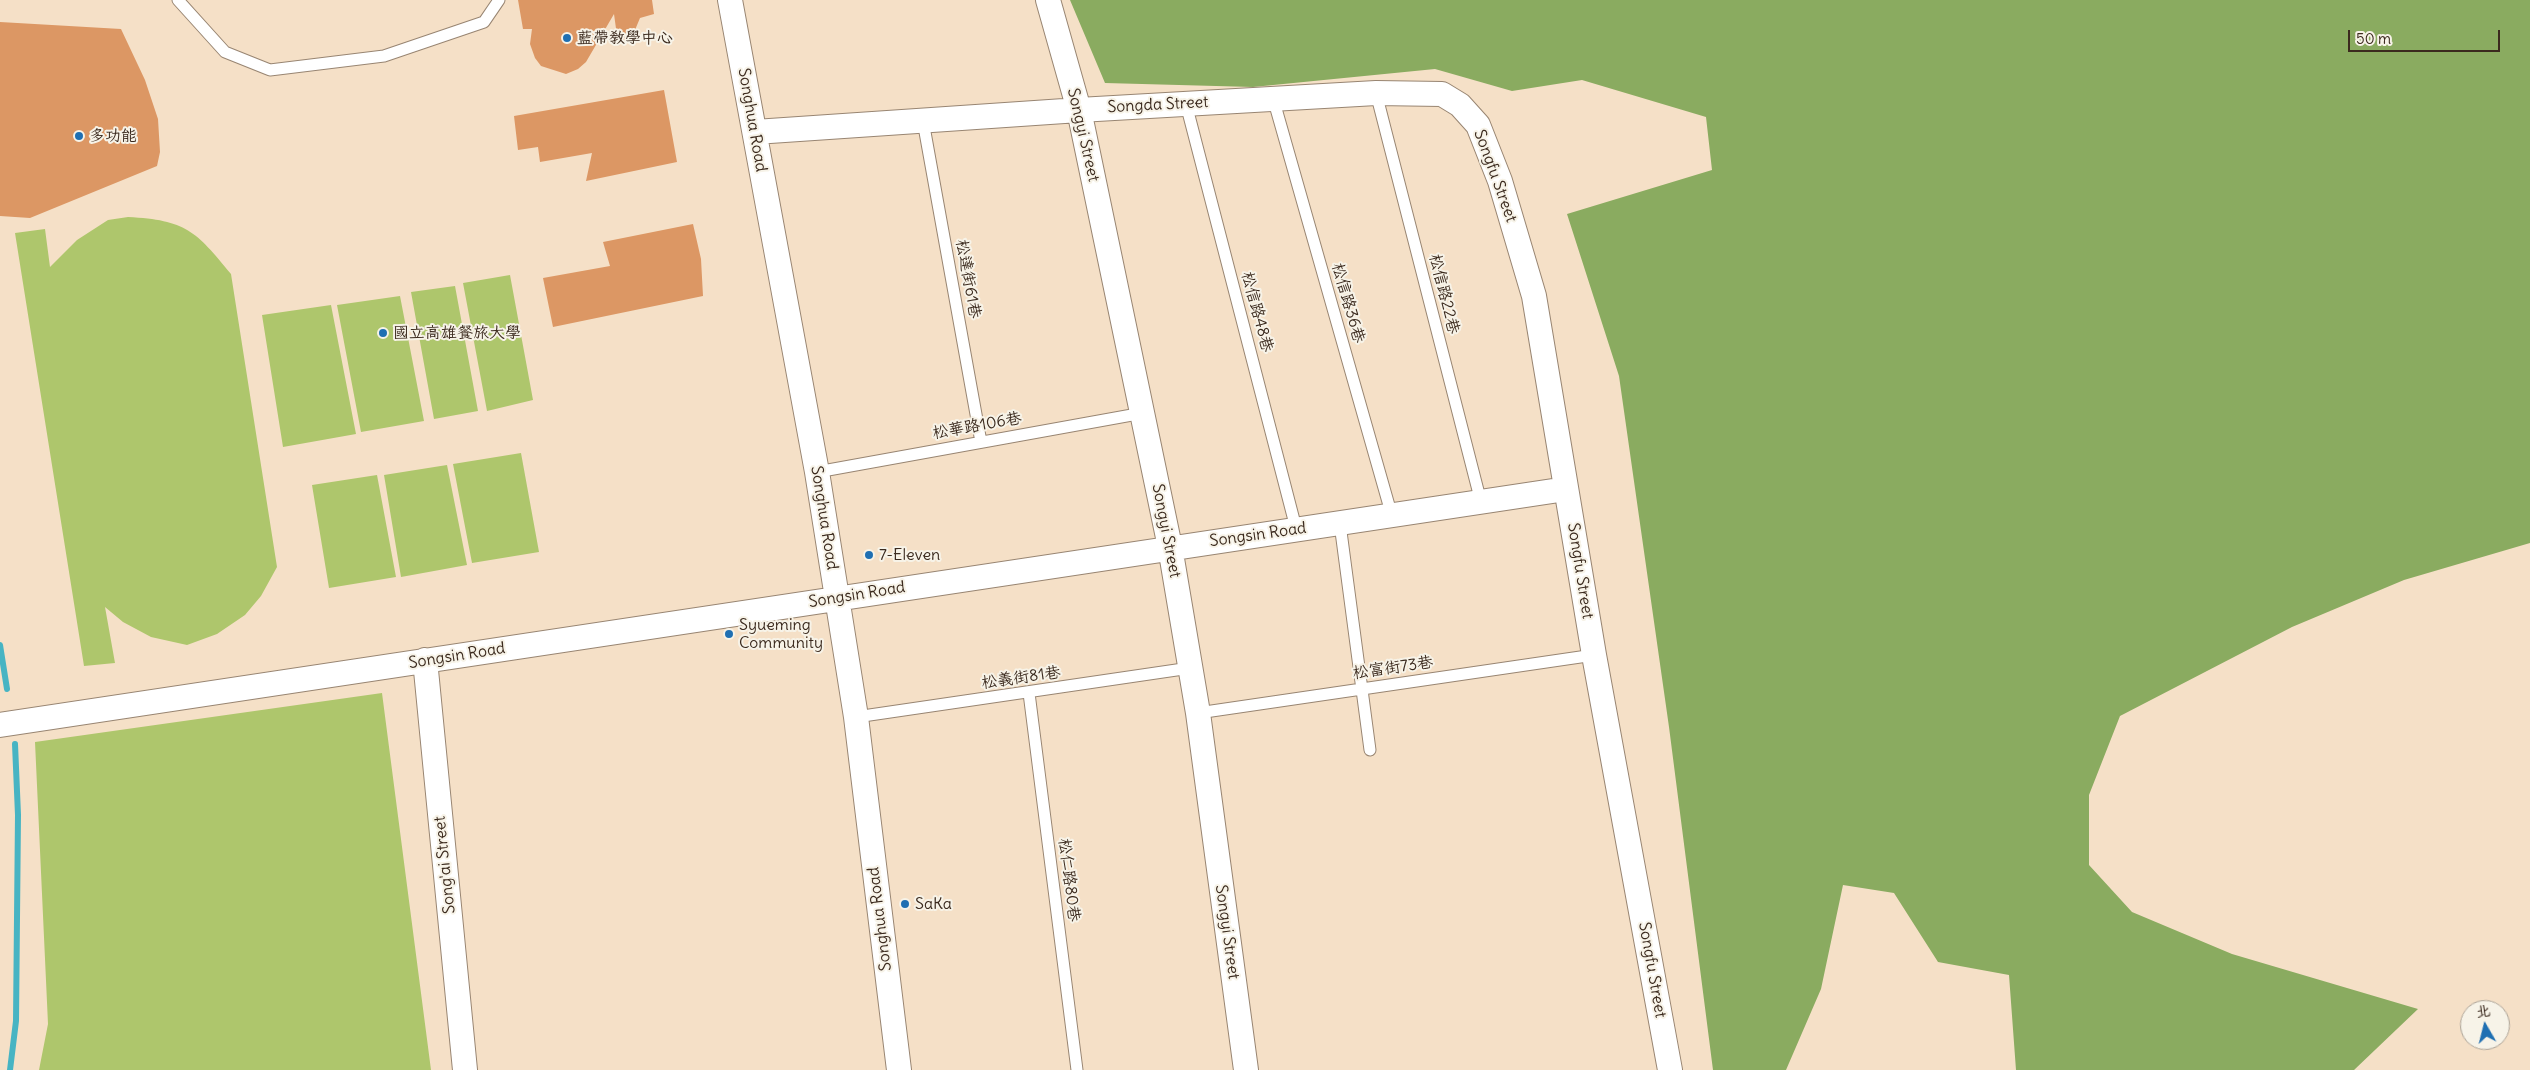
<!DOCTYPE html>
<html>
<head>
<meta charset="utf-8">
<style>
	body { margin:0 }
	#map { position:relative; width:2530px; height:1070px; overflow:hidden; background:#f5e0c7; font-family:Delius,"LXGW WenKai TC",sans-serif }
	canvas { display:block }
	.north { position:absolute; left:2460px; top:1000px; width:50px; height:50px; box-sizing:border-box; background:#f7f3e8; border:1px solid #aca397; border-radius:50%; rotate:352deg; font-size:14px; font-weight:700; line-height:20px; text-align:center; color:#3b2a1e }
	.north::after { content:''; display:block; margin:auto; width:18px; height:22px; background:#1f6fb2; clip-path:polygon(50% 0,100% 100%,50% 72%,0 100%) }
	.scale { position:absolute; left:2348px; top:30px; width:152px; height:22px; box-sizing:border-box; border:2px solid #3b2a1e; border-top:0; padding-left:6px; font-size:15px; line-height:18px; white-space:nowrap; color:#3b2a1e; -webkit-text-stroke:4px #f7f3e8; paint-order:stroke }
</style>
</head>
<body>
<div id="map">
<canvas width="2530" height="1070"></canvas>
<div class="north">北</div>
<div class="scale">50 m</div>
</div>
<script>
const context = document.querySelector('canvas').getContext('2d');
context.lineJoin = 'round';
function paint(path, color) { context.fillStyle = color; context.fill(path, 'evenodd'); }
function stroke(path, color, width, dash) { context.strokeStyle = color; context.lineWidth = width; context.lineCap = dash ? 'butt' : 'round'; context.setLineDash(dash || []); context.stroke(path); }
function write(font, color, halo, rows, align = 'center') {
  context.font = font + ' Delius,"LXGW WenKai TC",sans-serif'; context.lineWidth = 4; context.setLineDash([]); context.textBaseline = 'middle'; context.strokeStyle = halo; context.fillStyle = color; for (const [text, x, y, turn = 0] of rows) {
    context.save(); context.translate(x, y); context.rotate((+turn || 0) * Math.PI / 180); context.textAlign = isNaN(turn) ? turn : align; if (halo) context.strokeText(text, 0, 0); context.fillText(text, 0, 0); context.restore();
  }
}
paint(new Path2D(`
	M128,217C186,220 196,231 231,274L277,567L261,596L245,615L217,634L187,645L151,637L123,622L105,607L115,663L84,666L15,233L45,229L50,267L77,240L108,220Z
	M510,275L533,400L487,411L463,283Z
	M455,286L478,411L434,419L411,292Z
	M400,296L424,421L361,432L337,305Z
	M331,305L356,434L283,447L262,315Z
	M521,453L539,552L472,563L453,464Z
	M447,465L467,565L401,577L384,475Z
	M377,475L396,577L329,588L312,485Z
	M382,693L431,1070H39L48,1024L35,742Z`), '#aec66c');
paint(new Path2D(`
	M1070,0H2530V543L2404,580L2292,627L2120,716L2089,795V865L2132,912L2232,954L2418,1009L2354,1070H2016L2009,975L1938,962L1894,893L1843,885L1821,989L1786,1070H1713L1669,727L1619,376L1567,214L1712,170L1706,117L1582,80L1512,91L1435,69L1253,87L1105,83Z`), '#8aab60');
stroke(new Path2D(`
	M0,645L7,689
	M10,1070L16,1021L18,815L15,744`), '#47b4c3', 6);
paint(new Path2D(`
	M518,0H652L654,14L640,18L635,30L638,41L618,43L614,14L586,62L578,69L566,74L541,66L535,58L530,44L532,29H523Z
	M0,22L121,29L145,80L158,119L160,152L157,166L30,218L0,216Z
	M664,90L677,162L586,181L592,153L540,162L538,147L518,150L514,116Z
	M693,224L701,259L703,296L553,327L543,278L610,266L603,242Z`), '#dc9764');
const lane = new Path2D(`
	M178,0L225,52L270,70L384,56L484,22L499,0
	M1376,93L1481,502
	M1273,98L1392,516
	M1186,104L1296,528
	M923,121L981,442
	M817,472L1143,413
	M1340,524L1370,750
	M1029,693L1077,1070
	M1198,713L1594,655
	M856,717L1190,668`);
const street = new Path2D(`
	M730,0L817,472L856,717L899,1070
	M1048,0L1079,110L1170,547L1198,713L1246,1070
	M755,132L1079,110L1376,93L1442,94L1460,105L1478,125L1500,181L1534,296L1594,655L1670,1070
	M425,660L465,1070
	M0,725L1566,489`);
stroke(lane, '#988572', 13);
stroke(street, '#988572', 26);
stroke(lane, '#fff', 11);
stroke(street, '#fff', 24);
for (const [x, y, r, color] of [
	[567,38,5,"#1f6fb2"],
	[79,136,5,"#1f6fb2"],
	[383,333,5,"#1f6fb2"],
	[869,555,5,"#1f6fb2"],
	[729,634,5,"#1f6fb2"],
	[905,904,5,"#1f6fb2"]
]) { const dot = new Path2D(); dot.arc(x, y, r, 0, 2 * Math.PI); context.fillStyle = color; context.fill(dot); stroke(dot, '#f7f3e8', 2); }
write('16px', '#3b2a1e', '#f7f3e8', [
	["藍帶教學中心",577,38],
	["多功能",89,136],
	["國立高雄餐旅大學",393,333],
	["7-Eleven",879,555],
	["Syueming",739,625],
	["Community",739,643],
	["SaKa",915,904]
], 'left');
write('16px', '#3b2a1e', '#f7f3e8', [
	["Songda Street",1158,105,-3],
	["Songhua Road",752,120,80],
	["Songyi Street",1083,135,77],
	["Songfu Street",1495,176,70],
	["松達街61巷",968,279,80],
	["松信路22巷",1444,294,76],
	["松信路36巷",1348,303,74],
	["松信路48巷",1257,312,75],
	["松華路106巷",977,426,-10],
	["Songhua Road",824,518,81],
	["Songyi Street",1166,531,79],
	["Songsin Road",1258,535,-8],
	["Songfu Street",1580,571,81],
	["Songsin Road",857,595,-9],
	["Songsin Road",457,656,-9],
	["松富街73巷",1393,668,-8],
	["松義街81巷",1021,678,-8],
	["Song'ai Street",445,865,-96],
	["松仁路80巷",1069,880,83],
	["Songhua Road",880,919,-97],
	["Songyi Street",1227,932,82],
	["Songfu Street",1652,970,80]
]);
</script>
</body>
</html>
